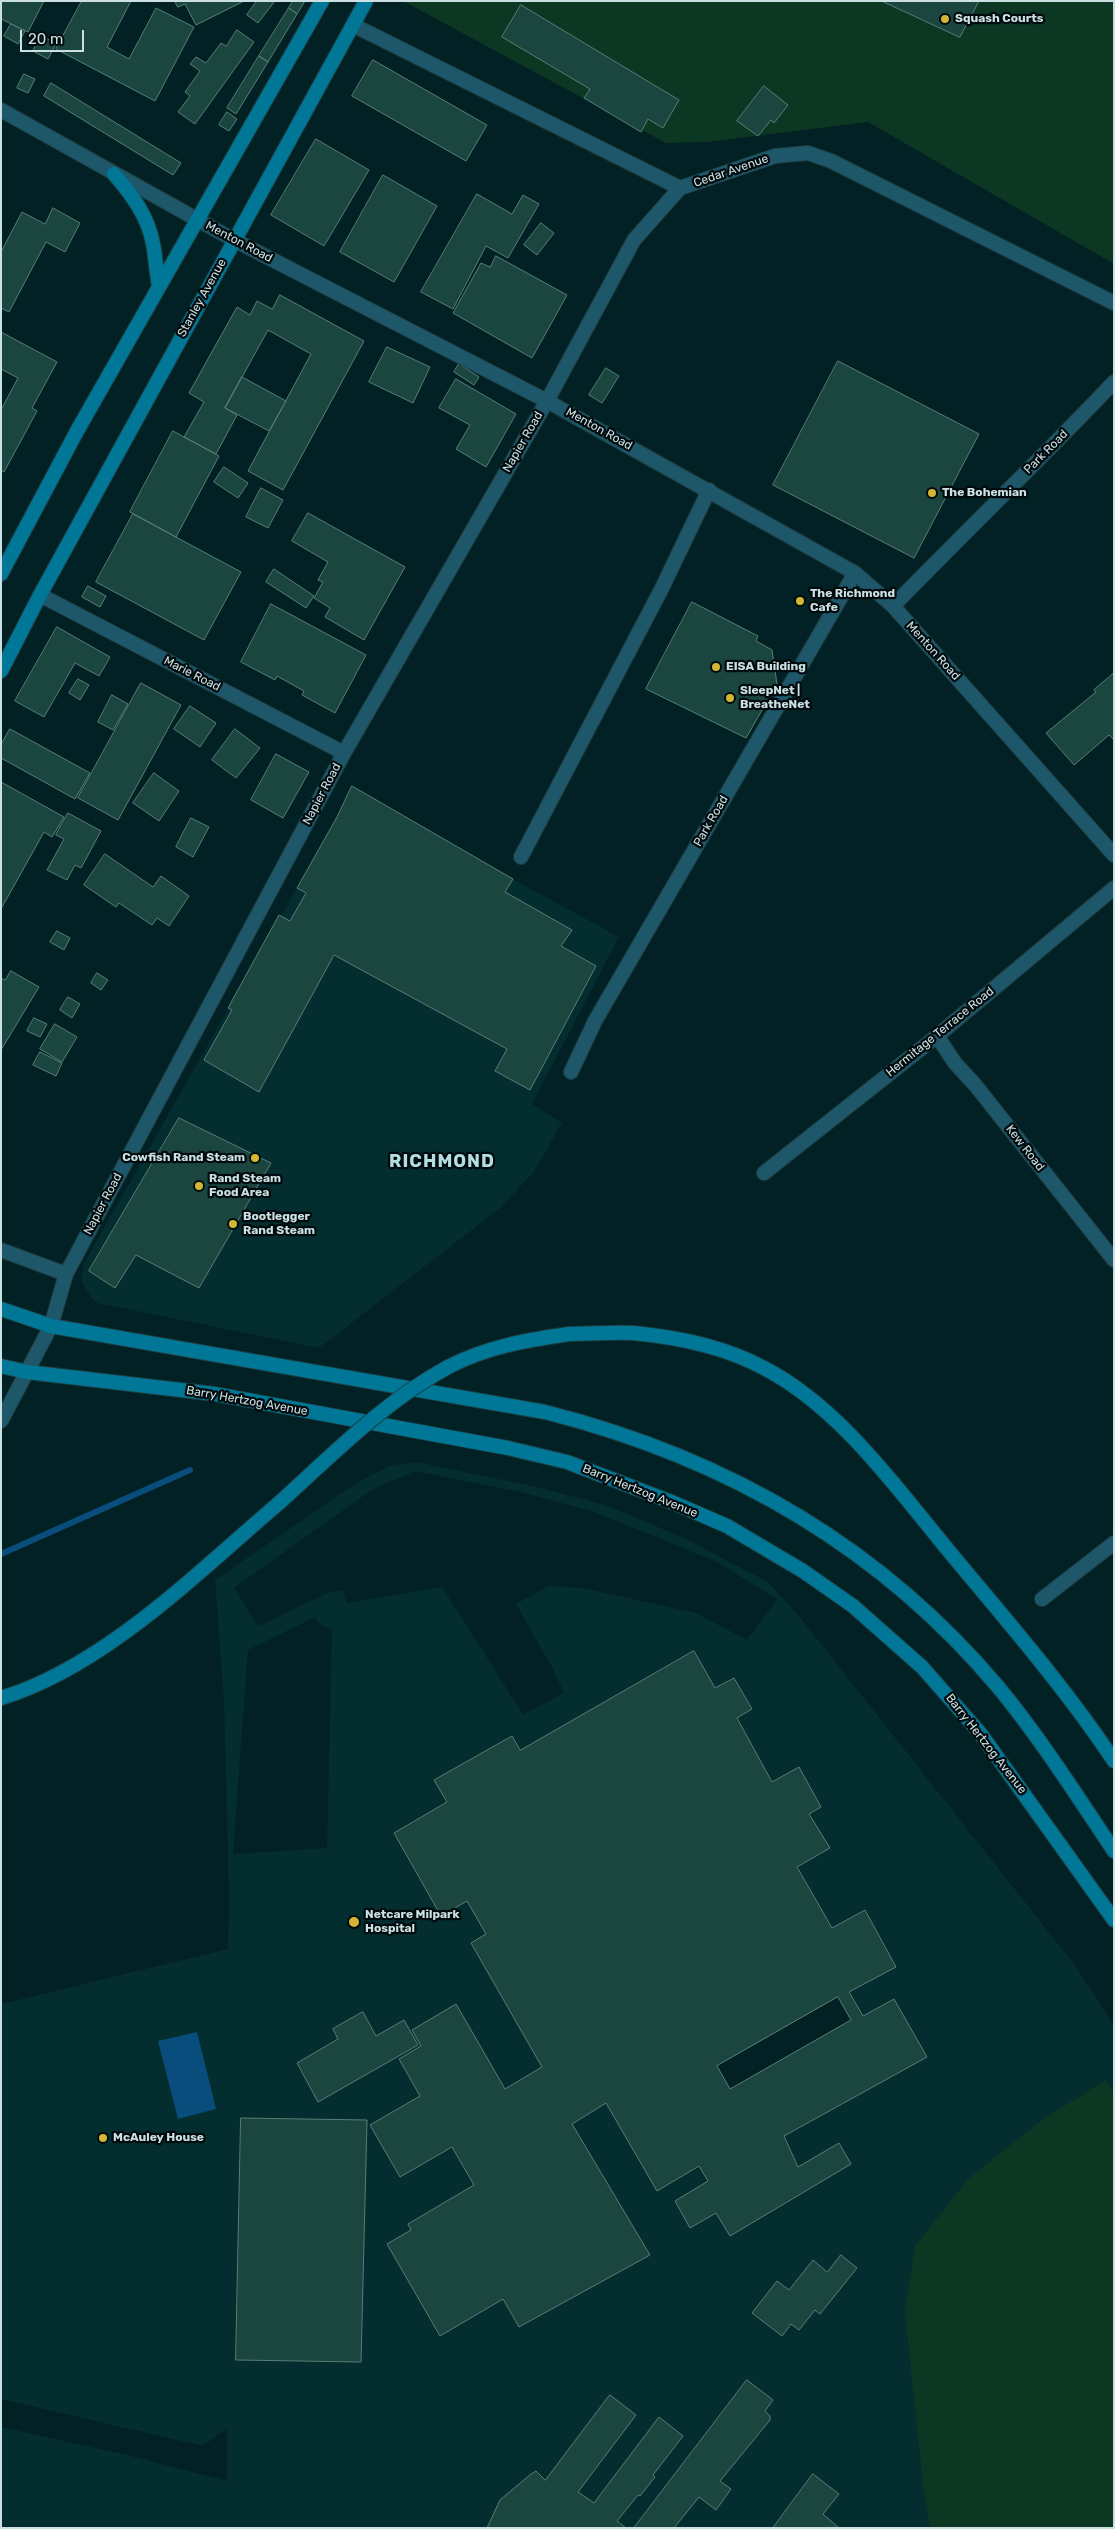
<!DOCTYPE html>
<html>
<head>
<meta charset="utf-8">
<style>
	body { margin:0 }
	#map { position:relative; width:1115px; height:2529px; overflow:hidden; background:#022124; font-family:Rubik,sans-serif }
	canvas { display:block }
	.frame { position:absolute; inset:0; border:2px solid #cbe0e2; pointer-events:none }
	.scale { position:absolute; left:20px; top:30px; width:64px; height:22px; box-sizing:border-box; border:2px solid #cbe0e2; border-top:0; padding-left:6px; font-size:15px; line-height:18px; white-space:nowrap; color:#cbe0e2; -webkit-text-stroke:4px #00090b; paint-order:stroke }
</style>
</head>
<body>
<div id="map">
<canvas width="1115" height="2529"></canvas>
<div class="frame"></div>
<div class="scale">20 m</div>
</div>
<script>
const context = document.querySelector('canvas').getContext('2d');
context.lineJoin = 'round';
function paint(path, color) { context.fillStyle = color; context.fill(path, 'evenodd'); }
function stroke(path, color, width, dash) { context.strokeStyle = color; context.lineWidth = width; context.lineCap = dash ? 'butt' : 'round'; context.setLineDash(dash || []); context.stroke(path); }
function write(font, color, halo, rows, align = 'center') {
  context.font = font + ' Rubik,sans-serif'; context.lineWidth = 4.5; context.setLineDash([]); context.textBaseline = 'middle'; context.strokeStyle = halo; context.fillStyle = color; for (const [text, x, y, turn = 0] of rows) {
    context.save(); context.translate(x, y); context.rotate((+turn || 0) * Math.PI / 180); context.textAlign = isNaN(turn) ? turn : align; if (halo) context.strokeText(text, 0, 0); context.fillText(text, 0, 0); context.restore();
  }
}
paint(new Path2D(`
	M352,786L513,879L619,937L532,1104L562,1123L533,1173L499,1209L319,1348L97,1303L91,1297L81,1281L84,1263L337,817Z
	M417,1462L541,1488L605,1505L682,1537L768,1582L799,1616L1074,1964L1114,2025V2528H1V2427L127,2455L227,2481V2428L203,2446L1,2399V2004L228,1949L229,1898L224,1702L215,1580L358,1482L392,1465ZM415,1471L520,1492L592,1511L717,1562L777,1599L747,1640L696,1613L583,1588L548,1586L516,1604L554,1671L564,1693L523,1714L442,1587L347,1603L342,1590L330,1592L258,1626L234,1588L373,1489ZM315,1617L322,1627L332,1629L327,1848L233,1854L248,1650ZM694,1651L715,1688L734,1678L752,1709L737,1718L772,1782L799,1767L821,1807L809,1814L797,1867L832,1928L865,1910L896,1967L849,1992L863,2016L894,1999L927,2057L784,2136L798,2167L839,2143L851,2164L730,2236L716,2213L690,2228L675,2201L708,2181L699,2166L657,2190L606,2103L572,2124L650,2255L520,2327L503,2299L440,2335L387,2244L411,2230L408,2224L474,2185L452,2147L400,2177L370,2125L420,2096L399,2059L421,2046L412,2030L456,2004L505,2089L542,2067L471,1943L486,1934L467,1901L441,1916L394,1833L447,1802L434,1780L512,1736L520,1750Z`), '#042d30');
paint(new Path2D(`
	M403,1H1114V264L868,122L707,142L666,143Z
	M1106,2080L1114,2093V2528H930L923,2485L905,2311L915,2246L969,2178L1042,2120Z`), '#0b3723');
paint(new Path2D(`
	M197,2032L216,2109L178,2119L158,2041Z`), '#094d7c');
stroke(new Path2D(`
	M1,1554L190,1470`), '#094d7c', 6);
const building = new Path2D(`
	M1,1H44L28,32L1,19Z
	M82,1H131L107,47L129,59L156,8L194,27L155,101L56,49Z
	M175,1H244L196,25L185,4L178,7Z
	M257,1H275L258,23L247,15Z
	M293,1H305L297,14L289,8Z
	M882,1H979L960,37Z
	M521,5L679,100L663,128L648,119L641,132L584,98L590,89L502,37Z
	M289,8L297,14L268,62L259,56Z
	M11,24L25,31L18,44L4,36Z
	M237,30L254,42L195,124L178,112L190,96L185,92L200,71L190,64L196,57L206,63L221,43L226,46Z
	M41,35L56,44L48,59L33,51Z
	M259,56L268,62L236,114L227,108Z
	M373,60L487,125L466,161L352,96Z
	M24,74L35,79L28,93L17,88Z
	M51,83L181,163L173,175L44,96Z
	M764,86L788,105L774,123L771,120L758,136L737,121Z
	M227,112L237,119L229,131L219,125Z
	M316,139L369,170L324,246L271,215Z
	M383,175L437,206L394,282L340,252Z
	M477,194L512,214L523,195L539,204L508,258L486,246L453,309L421,292Z
	M53,208L80,223L65,252L46,242L9,312L1,308V252L22,212L45,224Z
	M541,223L554,233L537,255L524,245Z
	M496,256L567,295L532,358L453,313L481,263L490,267Z
	M280,295L364,341L283,490L248,471L311,354L268,330L225,408L237,415L216,454L184,437L204,402L189,393L237,307L250,315L257,301L272,309Z
	M1,332L57,362L32,408L37,411L4,472L1,470V410L18,378L1,369Z
	M387,347L430,367L413,403L369,382Z
	M838,361L979,434L914,558L773,485Z
	M459,364L479,377L474,385L454,372Z
	M606,368L619,376L602,403L589,395Z
	M242,377L286,401L269,431L225,408Z
	M456,379L516,414L486,467L456,449L470,425L439,408Z
	M173,431L219,456L176,537L130,512Z
	M224,467L248,483L238,498L214,482Z
	M261,488L283,500L268,528L246,517Z
	M308,513L405,567L364,640L325,617L330,608L314,598L323,582L318,580L328,562L292,541Z
	M133,514L241,572L204,640L96,582Z
	M274,569L314,596L306,608L266,582Z
	M88,586L106,596L100,607L82,597Z
	M692,602L758,636L756,641L772,650L777,684L746,738L646,689Z
	M271,604L366,655L335,713L302,695L304,691L277,676L275,680L241,662Z
	M57,627L110,657L99,676L75,663L44,717L15,701Z
	M1114,673V740L1109,735L1074,765L1046,733L1096,692L1094,690Z
	M78,679L89,685L80,700L69,693Z
	M141,683L181,705L118,820L78,798Z
	M112,695L128,704L113,730L98,722Z
	M190,706L216,723L200,747L174,729Z
	M10,729L90,773L75,799L1,758V745Z
	M235,729L260,748L236,778L212,760Z
	M276,754L309,772L283,818L251,800Z
	M154,773L179,791L159,821L133,803Z
	M1,782L64,817L52,837L44,832L1,909Z
	M352,786L513,879L505,892L572,930L561,946L596,966L530,1090L495,1071L507,1049L334,955L259,1092L204,1060L232,1010L228,1008L279,915L290,921L306,893L297,888L337,817Z
	M68,813L101,831L81,868L75,865L67,880L47,870L64,839L56,835Z
	M191,818L209,827L193,857L176,847Z
	M105,854L153,887L161,876L189,896L169,926L157,918L152,925L119,903L116,907L84,885Z
	M57,931L70,938L64,950L50,942Z
	M11,971L39,987L1,1050V978L5,980Z
	M97,973L108,980L101,990L91,983Z
	M68,997L80,1004L72,1018L60,1010Z
	M34,1018L47,1024L40,1037L27,1031Z
	M55,1024L77,1037L62,1062L40,1049Z
	M40,1052L62,1063L56,1076L33,1065Z
	M179,1118L271,1163L199,1288L136,1255L115,1288L89,1271Z
	M694,1651L715,1688L734,1678L752,1709L737,1718L772,1782L799,1767L821,1807L809,1814L830,1848L797,1867L832,1928L865,1910L896,1967L849,1992L863,2016L894,1999L927,2057L784,2136L798,2167L839,2143L851,2164L730,2236L716,2213L690,2228L675,2201L708,2181L699,2166L657,2191L606,2103L572,2124L650,2255L519,2327L503,2299L440,2336L387,2244L411,2230L408,2224L474,2185L452,2147L400,2177L370,2125L420,2096L399,2059L421,2046L412,2030L456,2004L505,2089L542,2067L471,1943L486,1934L467,1901L441,1916L394,1833L447,1802L434,1780L512,1736L520,1750ZM838,1997L851,2020L730,2089L717,2066Z
	M363,2012L376,2036L404,2020L418,2045L318,2102L297,2063L338,2039L333,2029Z
	M241,2118L367,2120L361,2362L236,2360Z
	M841,2255L857,2268L820,2314L815,2310L799,2330L791,2324L782,2336L752,2313L777,2281L789,2290L813,2260L827,2272Z
	M747,2380L773,2400L765,2411L770,2416V2420L720,2481L731,2489L716,2510L699,2497L674,2528H634Z
	M610,2395L636,2415L578,2492L594,2503L659,2417L683,2436L653,2475L655,2477L640,2496L638,2495L617,2521L626,2528H487L500,2500L531,2474L536,2471L545,2480Z
	M813,2474L839,2494L823,2514L839,2528H773Z`);
paint(building, '#1a463f');
stroke(building, '#577e76', 1);
const minor = new Path2D(`
	M353,25L680,188L775,156L808,153L831,161L1114,303
	M1,110L234,240L547,401L855,573L893,606L1114,855
	M40,595L344,753
	M893,606C966,531 1042,458 1114,382
	M521,857L661,590L709,490
	M937,1036L955,1063L976,1086L1114,1260
	M571,1072L595,1021L855,573
	M764,1173L937,1036L1114,888
	M1,1250L66,1274
	M1,1421L51,1326L66,1274L344,753L547,401L634,240L680,188
	M1042,1599L1114,1543`);
const secondary = new Path2D(`
	M114,174C132,195 148,216 153,244C156,258 156,272 159,286
	M1,574L77,431L322,1
	M1,671L40,595L366,1
	M1,1309L51,1326L545,1412C723,1457 879,1545 999,1688C1041,1739 1077,1796 1114,1851
	M569,1334C590,1334 612,1332 633,1333C676,1337 725,1347 764,1368C841,1408 898,1490 953,1556C1008,1622 1067,1690 1114,1761
	M1,1366L27,1372L215,1394L508,1448L567,1462L674,1503L727,1526L803,1571L853,1606L922,1667L980,1733L1114,1920
	M1,1698C104,1667 198,1572 279,1503`);
stroke(minor, '#1e3c3f', 16);
stroke(secondary, '#1e3c3f', 16);
stroke(minor, '#1e576a', 14);
stroke(secondary, '#007797', 14);
const secondaryBridge = new Path2D(`
	M279,1503C332,1455 385,1401 448,1367C486,1347 527,1340 569,1334`);
stroke(secondaryBridge, '#1e3c3f', 16, []);
stroke(secondaryBridge, '#007797', 14);
for (const [x, y, r, color] of [
	[945,19,5,"#d4b635"],
	[932,493,5,"#d4b635"],
	[800,601,5,"#d4b635"],
	[716,667,5,"#d4b635"],
	[730,698,5,"#d4b635"],
	[255,1158,5,"#d4b635"],
	[199,1186,5,"#d4b635"],
	[233,1224,5,"#d4b635"],
	[354,1922,6,"#d4b635"],
	[103,2138,5,"#d4b635"]
]) { const dot = new Path2D(); dot.arc(x, y, r, 0, 2 * Math.PI); context.fillStyle = color; context.fill(dot); stroke(dot, '#00090b', 2); }
write('bold 12px', '#cbe0e2', '#00090b', [
	["Squash Courts",955,19],
	["The Bohemian",942,493],
	["The Richmond",810,594],
	["Cafe",810,608],
	["EISA Building",726,667],
	["SleepNet |",740,691],
	["BreatheNet",740,705],
	["Cowfish Rand Steam",245,1158,"right"],
	["Rand Steam",209,1179],
	["Food Area",209,1193],
	["Bootlegger",243,1217],
	["Rand Steam",243,1231],
	["Netcare Milpark",365,1915],
	["Hospital",365,1929],
	["McAuley House",113,2138]
], 'left');
write('12px', '#cbe0e2', '#00090b', [
	["Cedar Avenue",731,171,-19],
	["Menton Road",239,242,28],
	["Stanley Avenue",202,298,-61],
	["Menton Road",599,429,29],
	["Napier Road",523,442,-60],
	["Park Road",1046,452,-45],
	["Menton Road",933,651,48],
	["Marie Road",192,674,27],
	["Napier Road",322,794,-62],
	["Park Road",711,821,-60],
	["Hermitage Terrace Road",940,1032,-39],
	["Kew Road",1025,1148,52],
	["Napier Road",103,1204,-62],
	["Barry Hertzog Avenue",247,1401,10],
	["Barry Hertzog Avenue",640,1491,22],
	["Barry Hertzog Avenue",986,1744,52]
]);
context.letterSpacing = '1px';
write('bold 18px', '#b2dde1', '#00090b', [
	["RICHMOND",442,1162]
]);
context.letterSpacing = '0px';
</script>
</body>
</html>
